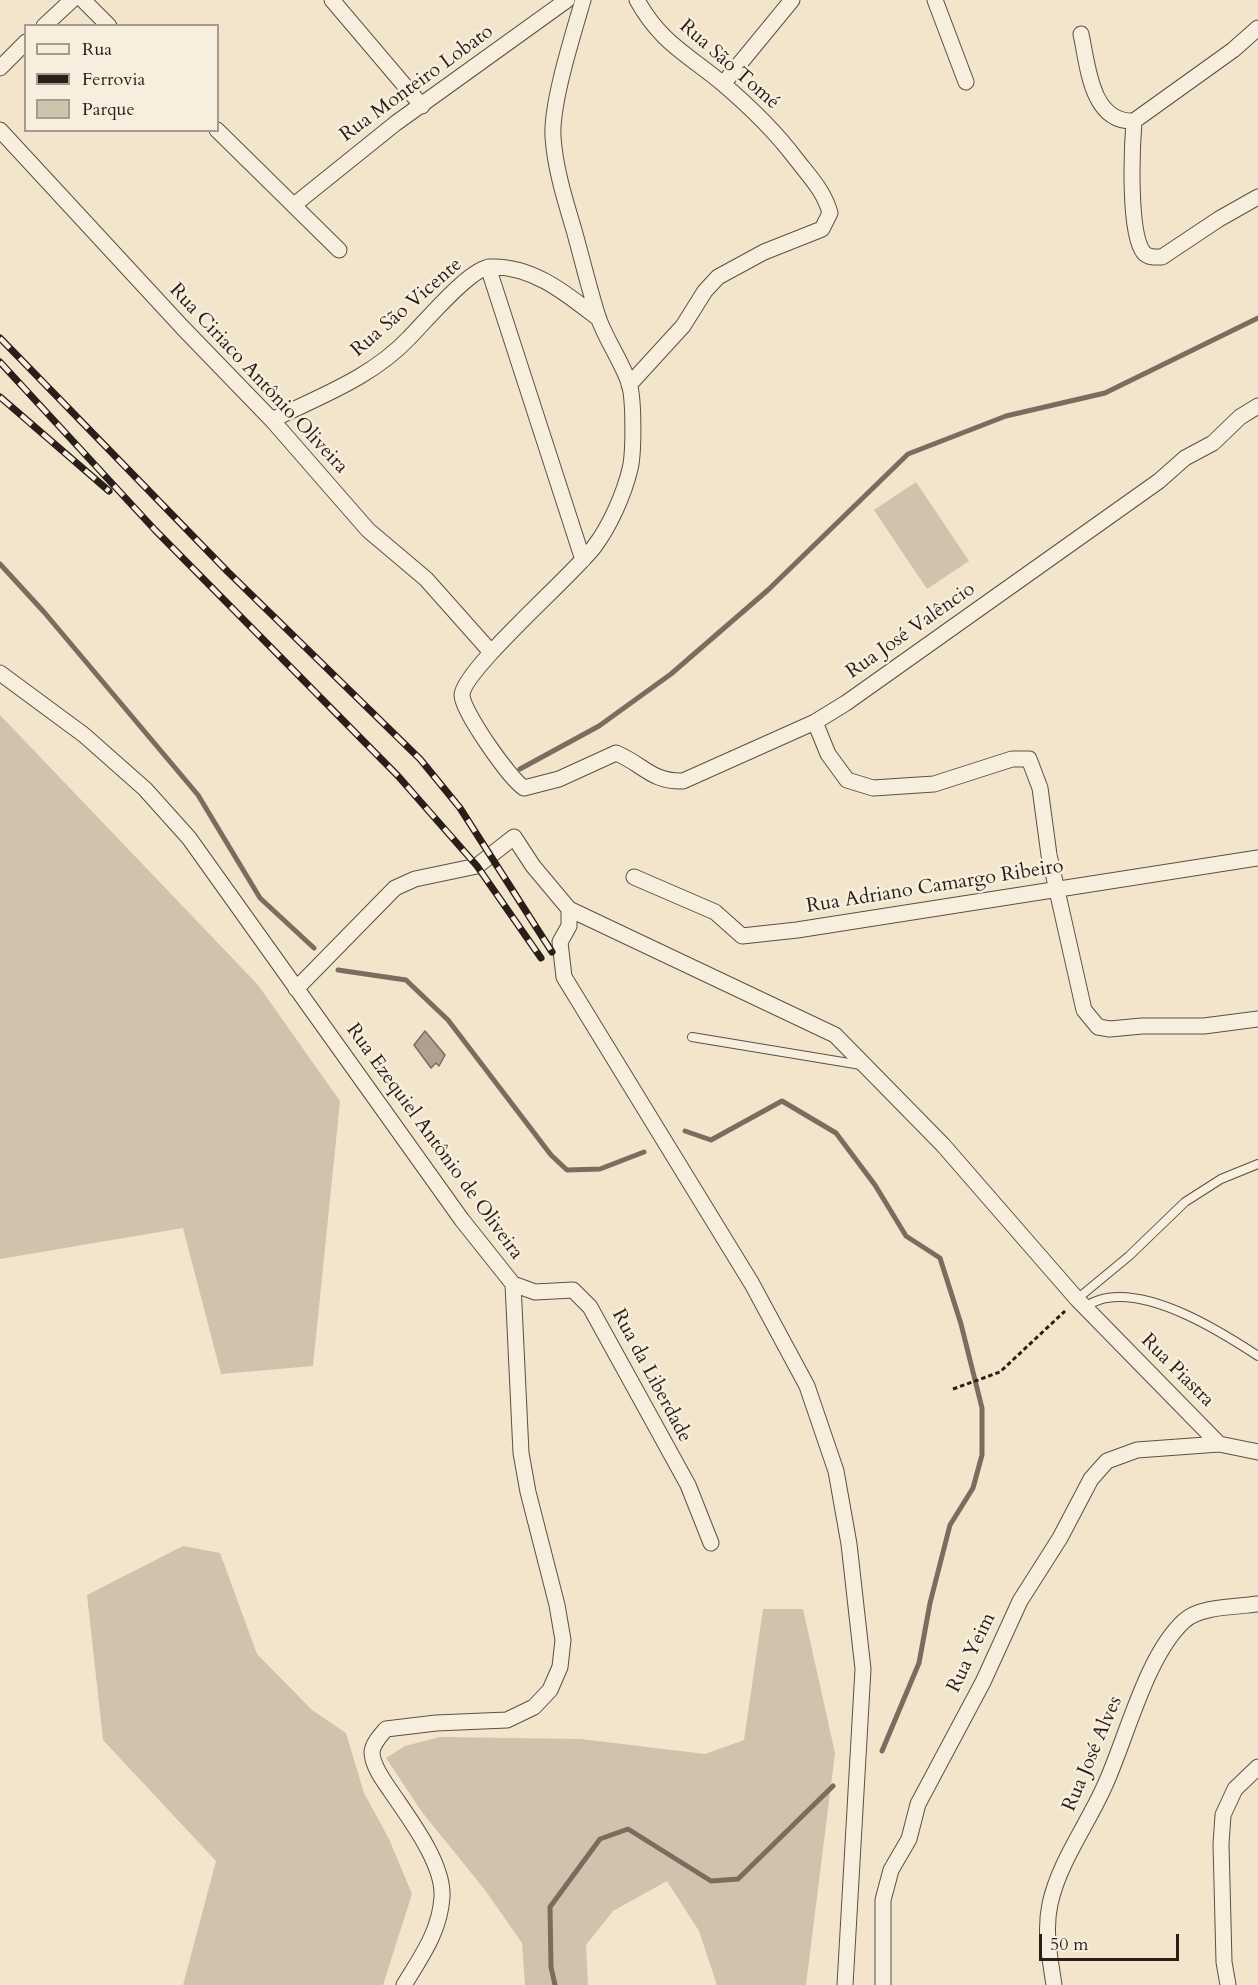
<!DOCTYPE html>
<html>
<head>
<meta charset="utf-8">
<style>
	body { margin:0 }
	#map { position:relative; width:1258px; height:1985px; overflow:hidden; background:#f2e5cc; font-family:Cardo,serif }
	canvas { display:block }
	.legend { position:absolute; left:24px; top:24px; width:195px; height:108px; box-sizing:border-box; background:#f7eede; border:2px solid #a59b8f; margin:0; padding:8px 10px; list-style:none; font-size:18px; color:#291e18 }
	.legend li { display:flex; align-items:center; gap:12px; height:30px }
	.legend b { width:30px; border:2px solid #a59b8f }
	.scale { position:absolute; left:1039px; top:1934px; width:140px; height:27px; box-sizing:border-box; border:3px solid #291e18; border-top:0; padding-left:8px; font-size:18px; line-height:21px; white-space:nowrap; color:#291e18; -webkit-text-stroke:4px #f7eede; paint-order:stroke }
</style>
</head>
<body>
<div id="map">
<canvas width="1258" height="1985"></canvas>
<ul class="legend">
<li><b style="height:8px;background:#f7eede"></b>Rua</li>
<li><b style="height:8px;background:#291e18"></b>Ferrovia</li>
<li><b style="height:16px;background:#d0c3ad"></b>Parque</li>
</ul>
<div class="scale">50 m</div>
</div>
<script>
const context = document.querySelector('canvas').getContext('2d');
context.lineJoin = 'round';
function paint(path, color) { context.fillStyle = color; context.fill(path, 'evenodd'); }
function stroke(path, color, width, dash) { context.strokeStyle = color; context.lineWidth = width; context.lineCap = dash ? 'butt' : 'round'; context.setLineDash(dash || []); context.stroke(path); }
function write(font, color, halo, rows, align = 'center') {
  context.font = font + ' Cardo,serif'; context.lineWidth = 5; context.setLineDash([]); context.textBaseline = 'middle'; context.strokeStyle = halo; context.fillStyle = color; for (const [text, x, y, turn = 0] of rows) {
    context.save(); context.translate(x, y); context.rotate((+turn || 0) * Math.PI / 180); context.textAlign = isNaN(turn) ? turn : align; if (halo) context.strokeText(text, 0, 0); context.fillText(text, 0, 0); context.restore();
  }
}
paint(new Path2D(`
	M916,482L969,561L927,589L874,510Z
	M0,715L258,985L340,1101L313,1366L221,1374L183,1228L0,1259Z
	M183,1546L220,1553L257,1654L312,1710L346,1733L364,1793L389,1839L412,1894L383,1985H183L216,1861L103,1740L87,1595Z
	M763,1609H803L835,1753L806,1985H717L699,1931L667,1881L613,1911L586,1945L588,1985H525L522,1943L485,1890L422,1812L386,1758L405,1746L440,1737L581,1739L705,1754L744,1740Z`), '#d0c3ad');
const water = new Path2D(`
	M425,1031L445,1055L439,1066L436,1063L431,1068L414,1045Z`);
paint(water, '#aea18f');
stroke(water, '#796d5f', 1.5);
stroke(new Path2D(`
	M0,564L44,612L198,795L260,898L314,948
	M520,769L599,726L671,674L768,590L908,454L1006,416L1105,393L1258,318
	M338,970L406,980L448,1020L551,1155L567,1170L600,1169L644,1152
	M685,1131L711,1140L782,1101L836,1133L875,1185L906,1236L940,1258L961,1324L982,1408V1455L973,1488L950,1525L930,1603L919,1663L882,1751
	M555,1985L551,1967L550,1907L600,1839L628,1829L711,1881L738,1879L833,1786`), '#796d5f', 5);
const service = new Path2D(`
	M692,1037L861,1065
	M1077,1299L1129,1256L1185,1202L1221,1179L1258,1164
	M1085,1306C1092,1303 1099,1299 1107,1298C1154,1290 1220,1331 1258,1356`);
const minor = new Path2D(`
	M83,0L109,26
	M332,0L422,106
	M583,0C573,35 551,103 553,137C555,168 565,200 574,230C582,259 589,288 598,317C606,340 621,360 629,383C634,398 634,453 630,469C624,494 610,526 594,547C573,575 463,670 462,695C462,711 510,779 524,788L559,779L616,753C643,764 651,782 683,781L815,722L846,703L1159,481L1185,458L1213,443L1240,417L1258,406
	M935,0L966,82
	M44,26L72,0
	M1258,28L1233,50L1134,121C1132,147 1128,234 1144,253C1149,258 1155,257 1162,257L1219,219L1258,197
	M1081,34C1088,66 1091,123 1134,121
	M0,68L26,42
	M723,84L792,0
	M0,130L183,328L272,420L368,530L426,579L490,651
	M217,130L339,250
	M294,205L396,123L567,0
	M488,267L583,560
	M629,385L683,326L705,291L718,277L764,252L822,229L830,213C824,191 810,177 796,159C775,131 749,106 722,83C687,54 660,42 637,0
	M272,420C320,396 371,378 409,338C425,322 470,268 490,267C533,265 568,295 599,319
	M0,673L84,735L145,789L189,838L462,1220L513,1284L521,1453L528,1492L557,1605L563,1640L560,1667L550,1690L534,1707L507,1720L436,1723L386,1729C380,1736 373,1743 372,1752C372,1765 383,1780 390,1790C408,1817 444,1863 442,1897C440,1931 421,1957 404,1985
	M815,722L828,754L847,780L873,788L934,784L1012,759H1029L1040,788L1049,855L1084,1010L1098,1027L1110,1029L1142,1026H1204L1258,1019
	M634,877L715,912L742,936L797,930L1258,858
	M569,909L835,1035L943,1145L1077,1299L1219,1444
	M296,989L395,888L415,879L477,866L514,837L533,866L569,909V926L560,942L564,977L752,1284L807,1386L836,1471L849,1544L863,1669L845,1985
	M513,1284L535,1292L573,1290L590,1307L688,1485L711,1543
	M883,1985V1900L891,1870L909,1839L918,1804L983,1682L1020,1601L1060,1538L1091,1479L1107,1461L1137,1450L1219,1444L1258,1452
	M1054,1985C1050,1957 1044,1932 1050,1904C1059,1862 1088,1824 1105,1785C1127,1737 1146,1656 1184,1621C1200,1606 1236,1607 1258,1604
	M1228,1985L1224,1962L1221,1844L1223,1815L1235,1789L1258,1767`);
stroke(service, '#5b5045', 10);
stroke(minor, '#5b5045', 17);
stroke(new Path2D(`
	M953,1389L1000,1372L1065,1311`), '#291e18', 3, [4.5, 3]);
stroke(service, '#f7eede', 8);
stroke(minor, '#f7eede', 15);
const rail = new Path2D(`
	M0,338L228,572L420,759L460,808L552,952
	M0,362L155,530L398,776L477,866L541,958
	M0,397L109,491`);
stroke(rail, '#291e18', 7);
stroke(rail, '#f7eede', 4.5, [14]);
write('20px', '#291e18', '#f7eede', [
	["Rua São Tomé",729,65,41],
	["Rua Monteiro Lobato",417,84,-36],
	["Rua São Vicente",407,308,-41],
	["Rua Ciriaco Antônio Oliveira",258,379,47],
	["Rua José Valêncio",911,631,-35],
	["Rua Adriano Camargo Ribeiro",935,887,-9],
	["Rua Ezequiel Antônio de Oliveira",434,1142,54],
	["Rua Piastra",1177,1371,45],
	["Rua da Liberdade",651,1376,62],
	["Rua Yeim",972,1653,-64],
	["Rua José Alves",1093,1754,-67]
]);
</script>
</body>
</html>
